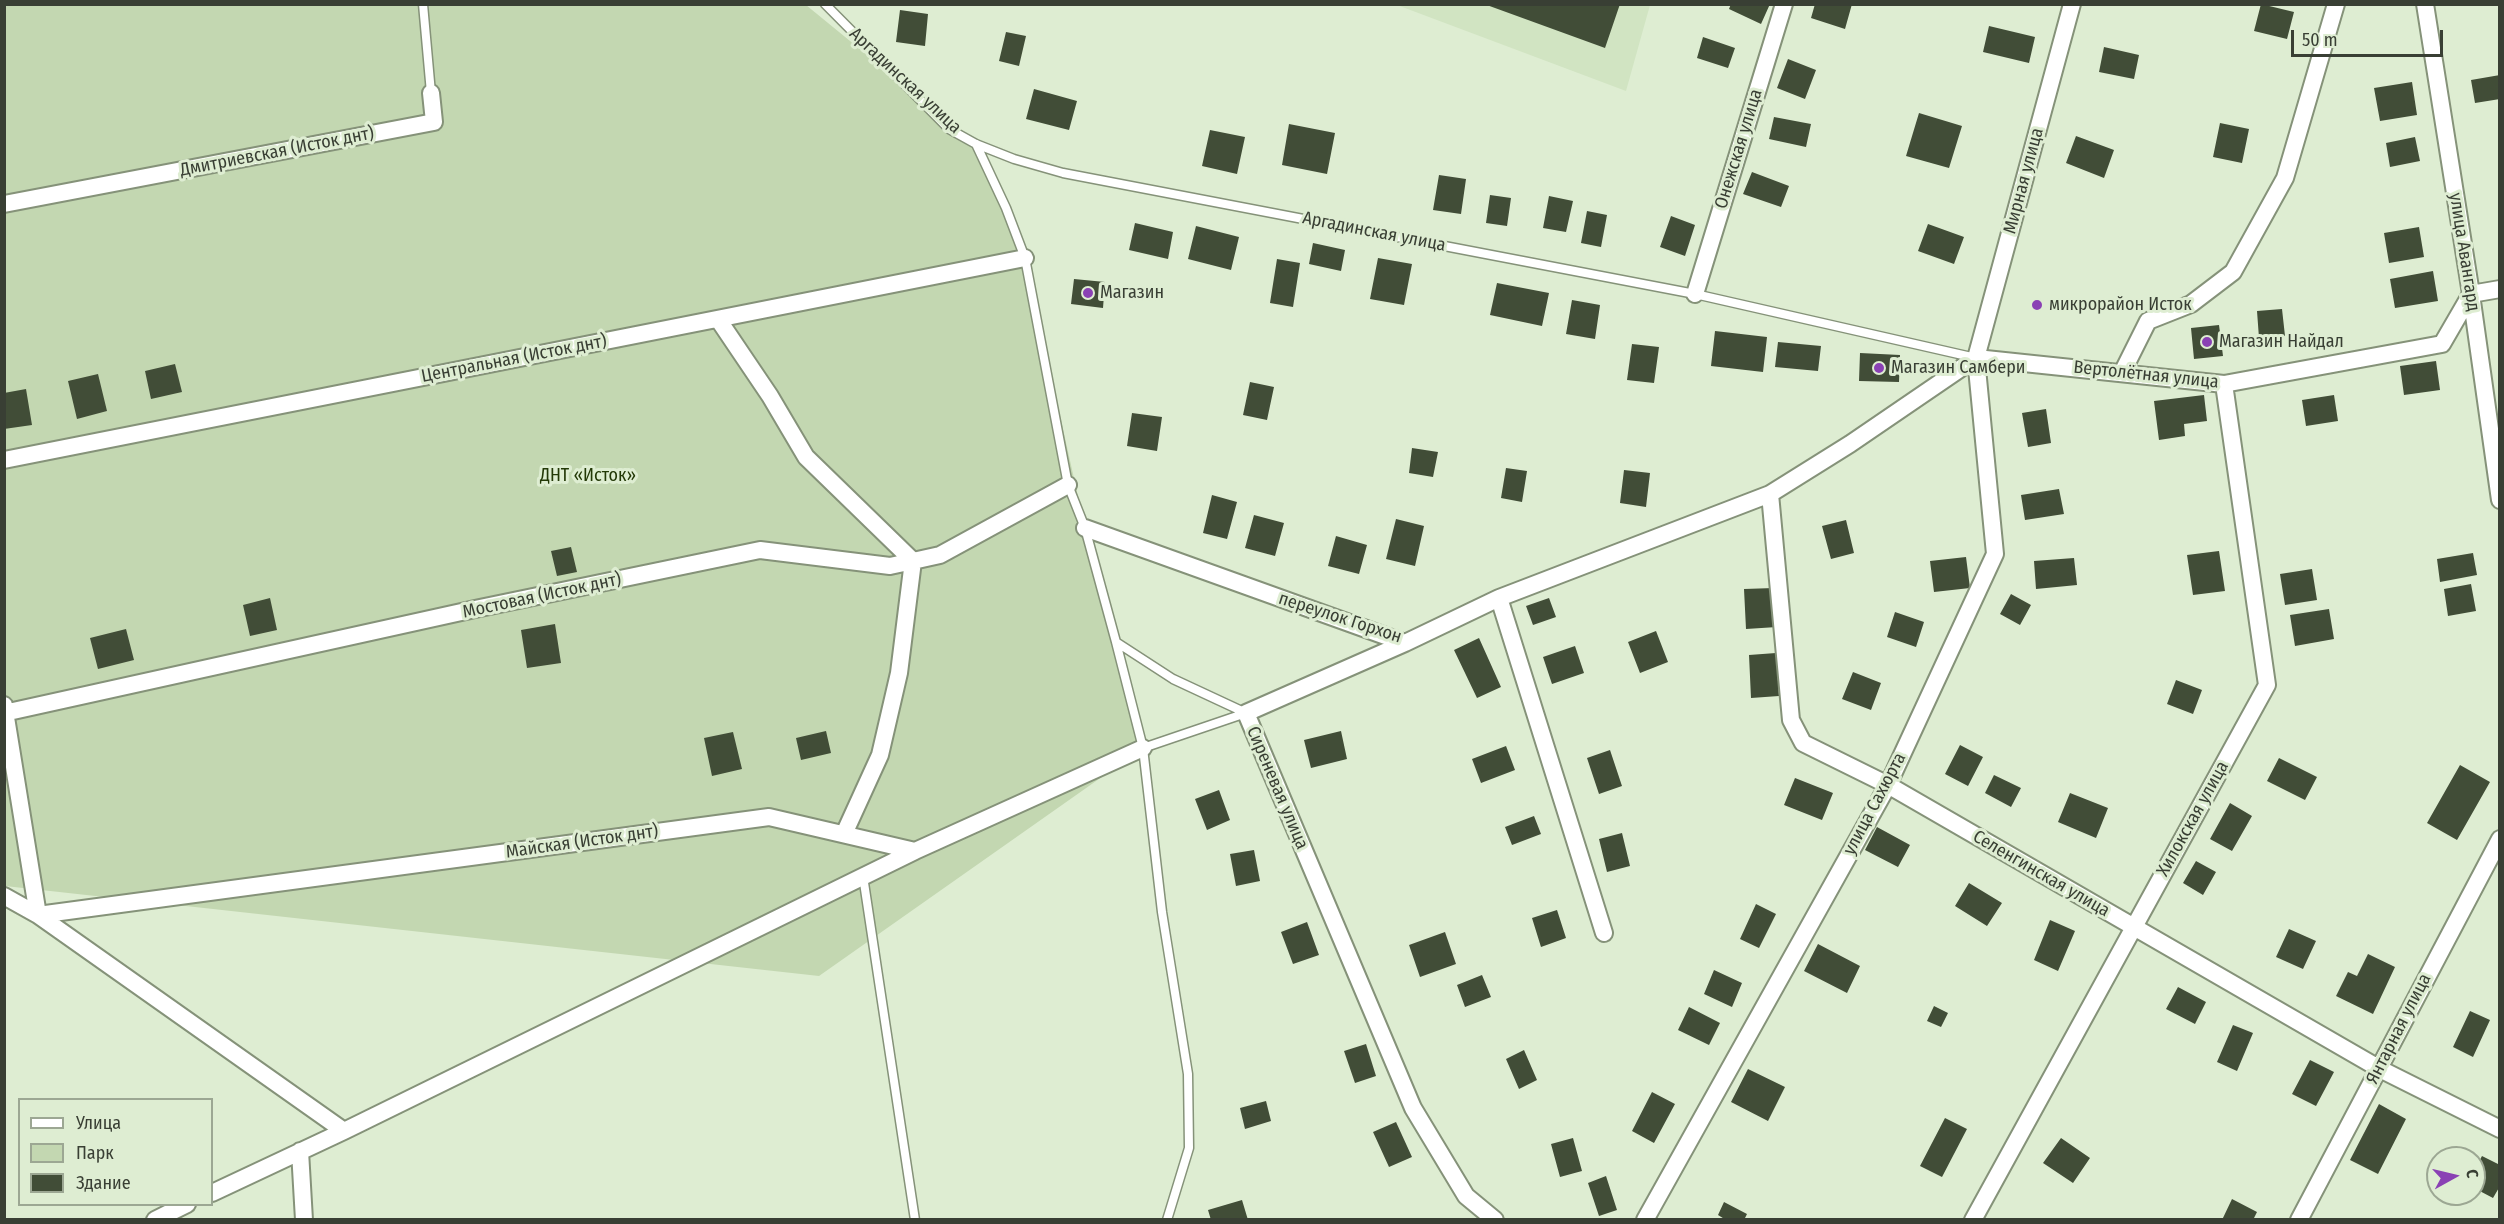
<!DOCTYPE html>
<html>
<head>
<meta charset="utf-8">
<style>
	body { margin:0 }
	#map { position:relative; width:2504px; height:1224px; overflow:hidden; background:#deedd2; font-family:"Fira Sans Condensed",sans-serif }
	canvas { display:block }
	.frame { position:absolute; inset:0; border:6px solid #393f34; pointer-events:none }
	.legend { position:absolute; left:18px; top:1098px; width:195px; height:108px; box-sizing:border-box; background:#deedd2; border:2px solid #9ca793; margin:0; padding:8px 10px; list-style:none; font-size:18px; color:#393f34 }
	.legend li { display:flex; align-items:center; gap:12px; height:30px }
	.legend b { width:30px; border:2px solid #9ca793 }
	.north { position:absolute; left:2426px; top:1146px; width:60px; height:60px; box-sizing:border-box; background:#deedd2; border:2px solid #9ca793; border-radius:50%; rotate:82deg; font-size:16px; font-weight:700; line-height:24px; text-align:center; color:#393f34 }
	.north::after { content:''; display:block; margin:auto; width:21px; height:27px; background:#8a41b4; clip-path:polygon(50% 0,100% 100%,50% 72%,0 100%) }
	.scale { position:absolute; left:2291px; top:30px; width:152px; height:27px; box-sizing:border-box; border:3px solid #393f34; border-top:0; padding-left:8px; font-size:18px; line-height:21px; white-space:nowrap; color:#393f34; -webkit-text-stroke:4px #deedd2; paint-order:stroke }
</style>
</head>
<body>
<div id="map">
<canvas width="2504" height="1224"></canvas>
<div class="frame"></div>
<ul class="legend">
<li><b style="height:8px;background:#fff"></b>Улица</li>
<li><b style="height:16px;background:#c3d7b1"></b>Парк</li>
<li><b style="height:16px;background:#414d37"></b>Здание</li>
</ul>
<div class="north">С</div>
<div class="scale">50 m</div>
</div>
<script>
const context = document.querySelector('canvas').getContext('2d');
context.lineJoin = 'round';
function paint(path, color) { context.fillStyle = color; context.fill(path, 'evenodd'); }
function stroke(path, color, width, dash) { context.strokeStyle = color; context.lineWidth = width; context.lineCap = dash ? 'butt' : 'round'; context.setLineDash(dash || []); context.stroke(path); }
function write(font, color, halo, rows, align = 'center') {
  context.font = font + ' "Fira Sans Condensed",sans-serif'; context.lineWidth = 6; context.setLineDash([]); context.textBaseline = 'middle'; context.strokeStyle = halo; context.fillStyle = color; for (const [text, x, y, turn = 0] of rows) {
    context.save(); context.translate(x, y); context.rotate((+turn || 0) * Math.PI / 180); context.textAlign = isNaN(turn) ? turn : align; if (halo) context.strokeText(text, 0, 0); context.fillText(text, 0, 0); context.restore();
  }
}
paint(new Path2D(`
	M1397,5H1650L1626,91Z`), '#d1e4c2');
paint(new Path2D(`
	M5,5H806L976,144L1025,258L1085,528L1143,748L819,976L5,886Z`), '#c3d7b1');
paint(new Path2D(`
	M1484,4H1620L1605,48Z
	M1731,4H1770L1761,24L1729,9Z
	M1815,4H1852L1845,29L1811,18Z
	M2261,4L2294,12L2287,39L2254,31Z
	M900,10L928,14L925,46L896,42Z
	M1989,26L2035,37L2029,63L1983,52Z
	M1006,32L1026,36L1019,66L999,61Z
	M1703,37L1735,48L1728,68L1697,58Z
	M2104,47L2139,55L2134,79L2099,72Z
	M1788,59L1816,70L1805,99L1777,88Z
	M2500,75V99L2475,103L2471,80Z
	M2412,82L2417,115L2380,121L2374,88Z
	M1034,89L1077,101L1069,130L1026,119Z
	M1919,113L1962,126L1949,168L1906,156Z
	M1774,117L1811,124L1806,147L1769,139Z
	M2220,123L2249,129L2242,163L2213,157Z
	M1289,124L1335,133L1327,174L1282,165Z
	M1210,130L1245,137L1237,174L1202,166Z
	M2076,136L2114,150L2104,178L2066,163Z
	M2415,137L2420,161L2390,167L2386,143Z
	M1752,172L1789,186L1781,207L1743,194Z
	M1439,175L1466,179L1461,214L1433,210Z
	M1490,195L1511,198L1507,226L1486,223Z
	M1549,196L1573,201L1566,232L1543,228Z
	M1587,211L1607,215L1601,247L1581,243Z
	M1671,216L1695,225L1685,256L1660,247Z
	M1135,223L1173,232L1168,259L1129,250Z
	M1928,224L1964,237L1954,264L1918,251Z
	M1196,226L1239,237L1231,270L1188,259Z
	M2419,227L2424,257L2389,263L2384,233Z
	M1313,243L1345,250L1341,271L1309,264Z
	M1378,258L1412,264L1404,305L1370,299Z
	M1277,259L1300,263L1293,307L1270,303Z
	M2433,271L2438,301L2395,308L2390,279Z
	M1074,279L1105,282L1103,308L1071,304Z
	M1497,283L1549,293L1542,326L1490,315Z
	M1572,300L1600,305L1595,339L1566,334Z
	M2282,309L2285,336L2259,338L2257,311Z
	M2219,325L2223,356L2194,359L2191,328Z
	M1715,331L1767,337L1763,372L1711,366Z
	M1778,342L1821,346L1818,371L1775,367Z
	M1632,344L1659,347L1654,383L1627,380Z
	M1860,353L1900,355L1899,382L1859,381Z
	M2436,361L2440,390L2404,395L2400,366Z
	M175,364L182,392L151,399L145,371Z
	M98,374L107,411L77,419L68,381Z
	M1250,382L1274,387L1267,420L1243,415Z
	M26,389L32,425L4,429V393Z
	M2204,395L2207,421L2184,424L2185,436L2159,440L2154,401Z
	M2334,395L2338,421L2306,426L2302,400Z
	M2046,409L2051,443L2028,447L2022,413Z
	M1132,413L1162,417L1157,451L1127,446Z
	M1412,448L1438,452L1433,477L1409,473Z
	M1506,468L1527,471L1522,502L1501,498Z
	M1624,470L1650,473L1646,507L1620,503Z
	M2059,489L2064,514L2025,520L2021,495Z
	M1212,495L1237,502L1227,539L1203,533Z
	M1254,515L1284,523L1275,556L1245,548Z
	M1396,519L1424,526L1415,566L1386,559Z
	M1846,520L1854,553L1831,559L1822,526Z
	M1336,536L1367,545L1359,574L1328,566Z
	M571,547L577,572L557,576L551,551Z
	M2219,551L2225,591L2193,595L2187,555Z
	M2473,553L2477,575L2440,582L2437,559Z
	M1966,557L1970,588L1934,592L1930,561Z
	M2074,558L2077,585L2036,589L2034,561Z
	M2312,569L2317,600L2285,605L2280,574Z
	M2471,584L2476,611L2448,616L2444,589Z
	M1774,588L1777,627L1746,629L1744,589Z
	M2011,594L2031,605L2020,625L2000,614Z
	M270,598L277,630L250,636L243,605Z
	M1549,598L1556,617L1533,625L1526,606Z
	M2329,609L2334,639L2295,646L2290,615Z
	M1895,612L1924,622L1916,647L1887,637Z
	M555,624L561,663L527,668L521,630Z
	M126,629L134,660L98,669L90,638Z
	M1656,631L1668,662L1640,673L1628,642Z
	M1479,638L1501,687L1477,698L1454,650Z
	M1575,646L1584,673L1552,684L1543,657Z
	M1776,653L1779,696L1751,698L1749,655Z
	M1853,672L1881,683L1871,710L1842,699Z
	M2176,680L2202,690L2193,714L2167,704Z
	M826,731L831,753L801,760L796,738Z
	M1341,731L1347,759L1311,768L1304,740Z
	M733,732L742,769L712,776L704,738Z
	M1960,745L1983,757L1968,786L1945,774Z
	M1506,746L1515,770L1481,783L1472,759Z
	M1610,750L1622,786L1599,794L1587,758Z
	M2279,758L2317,777L2305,800L2267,781Z
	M2460,765L2490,782L2457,840L2427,823Z
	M1994,775L2021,788L2011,807L1985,793Z
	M1795,778L1833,793L1822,820L1784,805Z
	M1219,790L1230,820L1207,830L1195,799Z
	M2070,793L2108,808L2096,838L2058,822Z
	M2230,803L2252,816L2232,851L2210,839Z
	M1534,816L1541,834L1512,845L1505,827Z
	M1877,827L1910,845L1898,867L1865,850Z
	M1622,833L1630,866L1607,872L1599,839Z
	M1254,850L1260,881L1236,886L1230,854Z
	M2196,861L2216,872L2203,895L2183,883Z
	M1969,883L2002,903L1987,926L1955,906Z
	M1756,904L1776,914L1759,948L1740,939Z
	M1557,910L1566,938L1541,947L1532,918Z
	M2050,920L2075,931L2058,971L2034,960Z
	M1307,922L1319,955L1293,964L1281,932Z
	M2289,929L2316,941L2303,969L2276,957Z
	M1445,932L1456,964L1420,977L1409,945Z
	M1818,944L1860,966L1847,993L1804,971Z
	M2368,954L2395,967L2373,1014L2336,996L2348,972L2357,976Z
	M1714,970L1742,983L1732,1007L1704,994Z
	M1482,975L1491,997L1465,1007L1457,985Z
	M2178,987L2206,1002L2195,1024L2166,1009Z
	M1934,1006L1948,1013L1941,1027L1927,1021Z
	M1689,1007L1720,1023L1709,1045L1678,1030Z
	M2470,1011L2490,1020L2473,1057L2453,1047Z
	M2233,1025L2253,1033L2237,1071L2217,1062Z
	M1366,1044L1376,1076L1355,1083L1344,1051Z
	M1524,1050L1537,1080L1519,1089L1506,1059Z
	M2310,1060L2334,1072L2316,1106L2292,1094Z
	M1748,1069L1785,1087L1768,1121L1731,1102Z
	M1652,1092L1675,1104L1654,1143L1632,1131Z
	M1266,1101L1271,1121L1245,1129L1240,1108Z
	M2379,1104L2406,1119L2378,1174L2350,1160Z
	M1945,1118L1967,1129L1942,1177L1920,1166Z
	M1396,1122L1412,1157L1389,1167L1373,1132Z
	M1573,1138L1582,1171L1560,1177L1551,1144Z
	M2061,1138L2090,1158L2073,1183L2043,1163Z
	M2482,1156L2500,1165V1186L2493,1198L2474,1188V1171Z
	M1606,1176L1617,1210L1599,1216L1588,1183Z
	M2232,1199L2257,1212L2253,1220H2222Z
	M1242,1200L1248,1220H1211L1208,1210Z
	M1724,1202L1747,1214L1744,1220H1726L1718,1215Z`), '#414d37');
const lane = new Path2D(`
	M423,4L431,93
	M825,4L949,129L976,144L1014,159L1063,173L1695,294L1976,358
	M976,144L1006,208L1025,258L1068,485L1085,528L1116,642L1173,679L1246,713
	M1116,642L1143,748
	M863,876L915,1220
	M1167,1220L1189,1148L1188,1074L1162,912L1143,748L1246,713`);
const street = new Path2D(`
	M2425,4L2471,294L2500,500
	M4,204L434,122L431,93
	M1695,294L1784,4
	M718,319L770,396L806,457L913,561L899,673L880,755L844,834
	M1976,358L2224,384L2442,344L2471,294L2500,289
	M2122,373L2148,321L2191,304L2233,272L2285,178L2336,4
	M4,460L1025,258
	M1770,494L1791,720L1803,743L1888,785L2380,1069L2500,1129
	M1085,528L1405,643L1499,598L1604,933
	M1499,598L1770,494L1850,444L1976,358
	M1405,643L1246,713L1413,1108L1466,1196L1495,1220
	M4,705L38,915L344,1131
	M4,713L475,609L760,550L890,566L913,561L940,555L1068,485
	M4,896L38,915L769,817L915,851L1143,748
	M300,1151L304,1220
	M212,1193L344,1131L915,851
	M155,1220L187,1204
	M1645,1220L1888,785L1995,554L1976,358L2072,4
	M1973,1220L2267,685L2224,384
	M2299,1220L2500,839`);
stroke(lane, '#859279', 11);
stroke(street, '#859279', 20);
stroke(lane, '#fff', 8);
stroke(street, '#fff', 16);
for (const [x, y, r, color] of [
	[1088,293,6,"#8a41b4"],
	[2037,305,6,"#8a41b4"],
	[2207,342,6,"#8a41b4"],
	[1879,368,6,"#8a41b4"]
]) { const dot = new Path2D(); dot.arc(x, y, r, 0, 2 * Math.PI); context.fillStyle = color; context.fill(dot); stroke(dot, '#deedd2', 2); }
write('18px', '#393f34', '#deedd2', [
	["Аргадинская улица",905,81,43],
	["Онежская улица",1739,149,-73],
	["Дмитриевская (Исток днт)",277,152,-11],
	["Мирная улица",2024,181,-75],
	["Аргадинская улица",1374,232,11],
	["улица Авангард",2464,252,81],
	["Центральная (Исток днт)",514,359,-11],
	["Вертолётная улица",2146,375,6],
	["Мостовая (Исток днт)",542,596,-12],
	["переулок Горхон",1340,618,18],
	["Сиреневая улица",1277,788,67],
	["улица Сахюрта",1875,804,-62],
	["Хилокская улица",2193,819,-61],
	["Майская (Исток днт)",582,842,-8],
	["Селенгинская улица",2041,874,30],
	["Янтарная улица",2399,1029,-63]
]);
write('18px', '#393f34', '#deedd2', [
	["Магазин",1100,293],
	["микрорайон Исток",2049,305],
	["Магазин Найдал",2219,342],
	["Магазин Самбери",1891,368]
], 'left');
write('18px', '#233907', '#deedd2', [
	["ДНТ «Исток»",588,476]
]);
</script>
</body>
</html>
